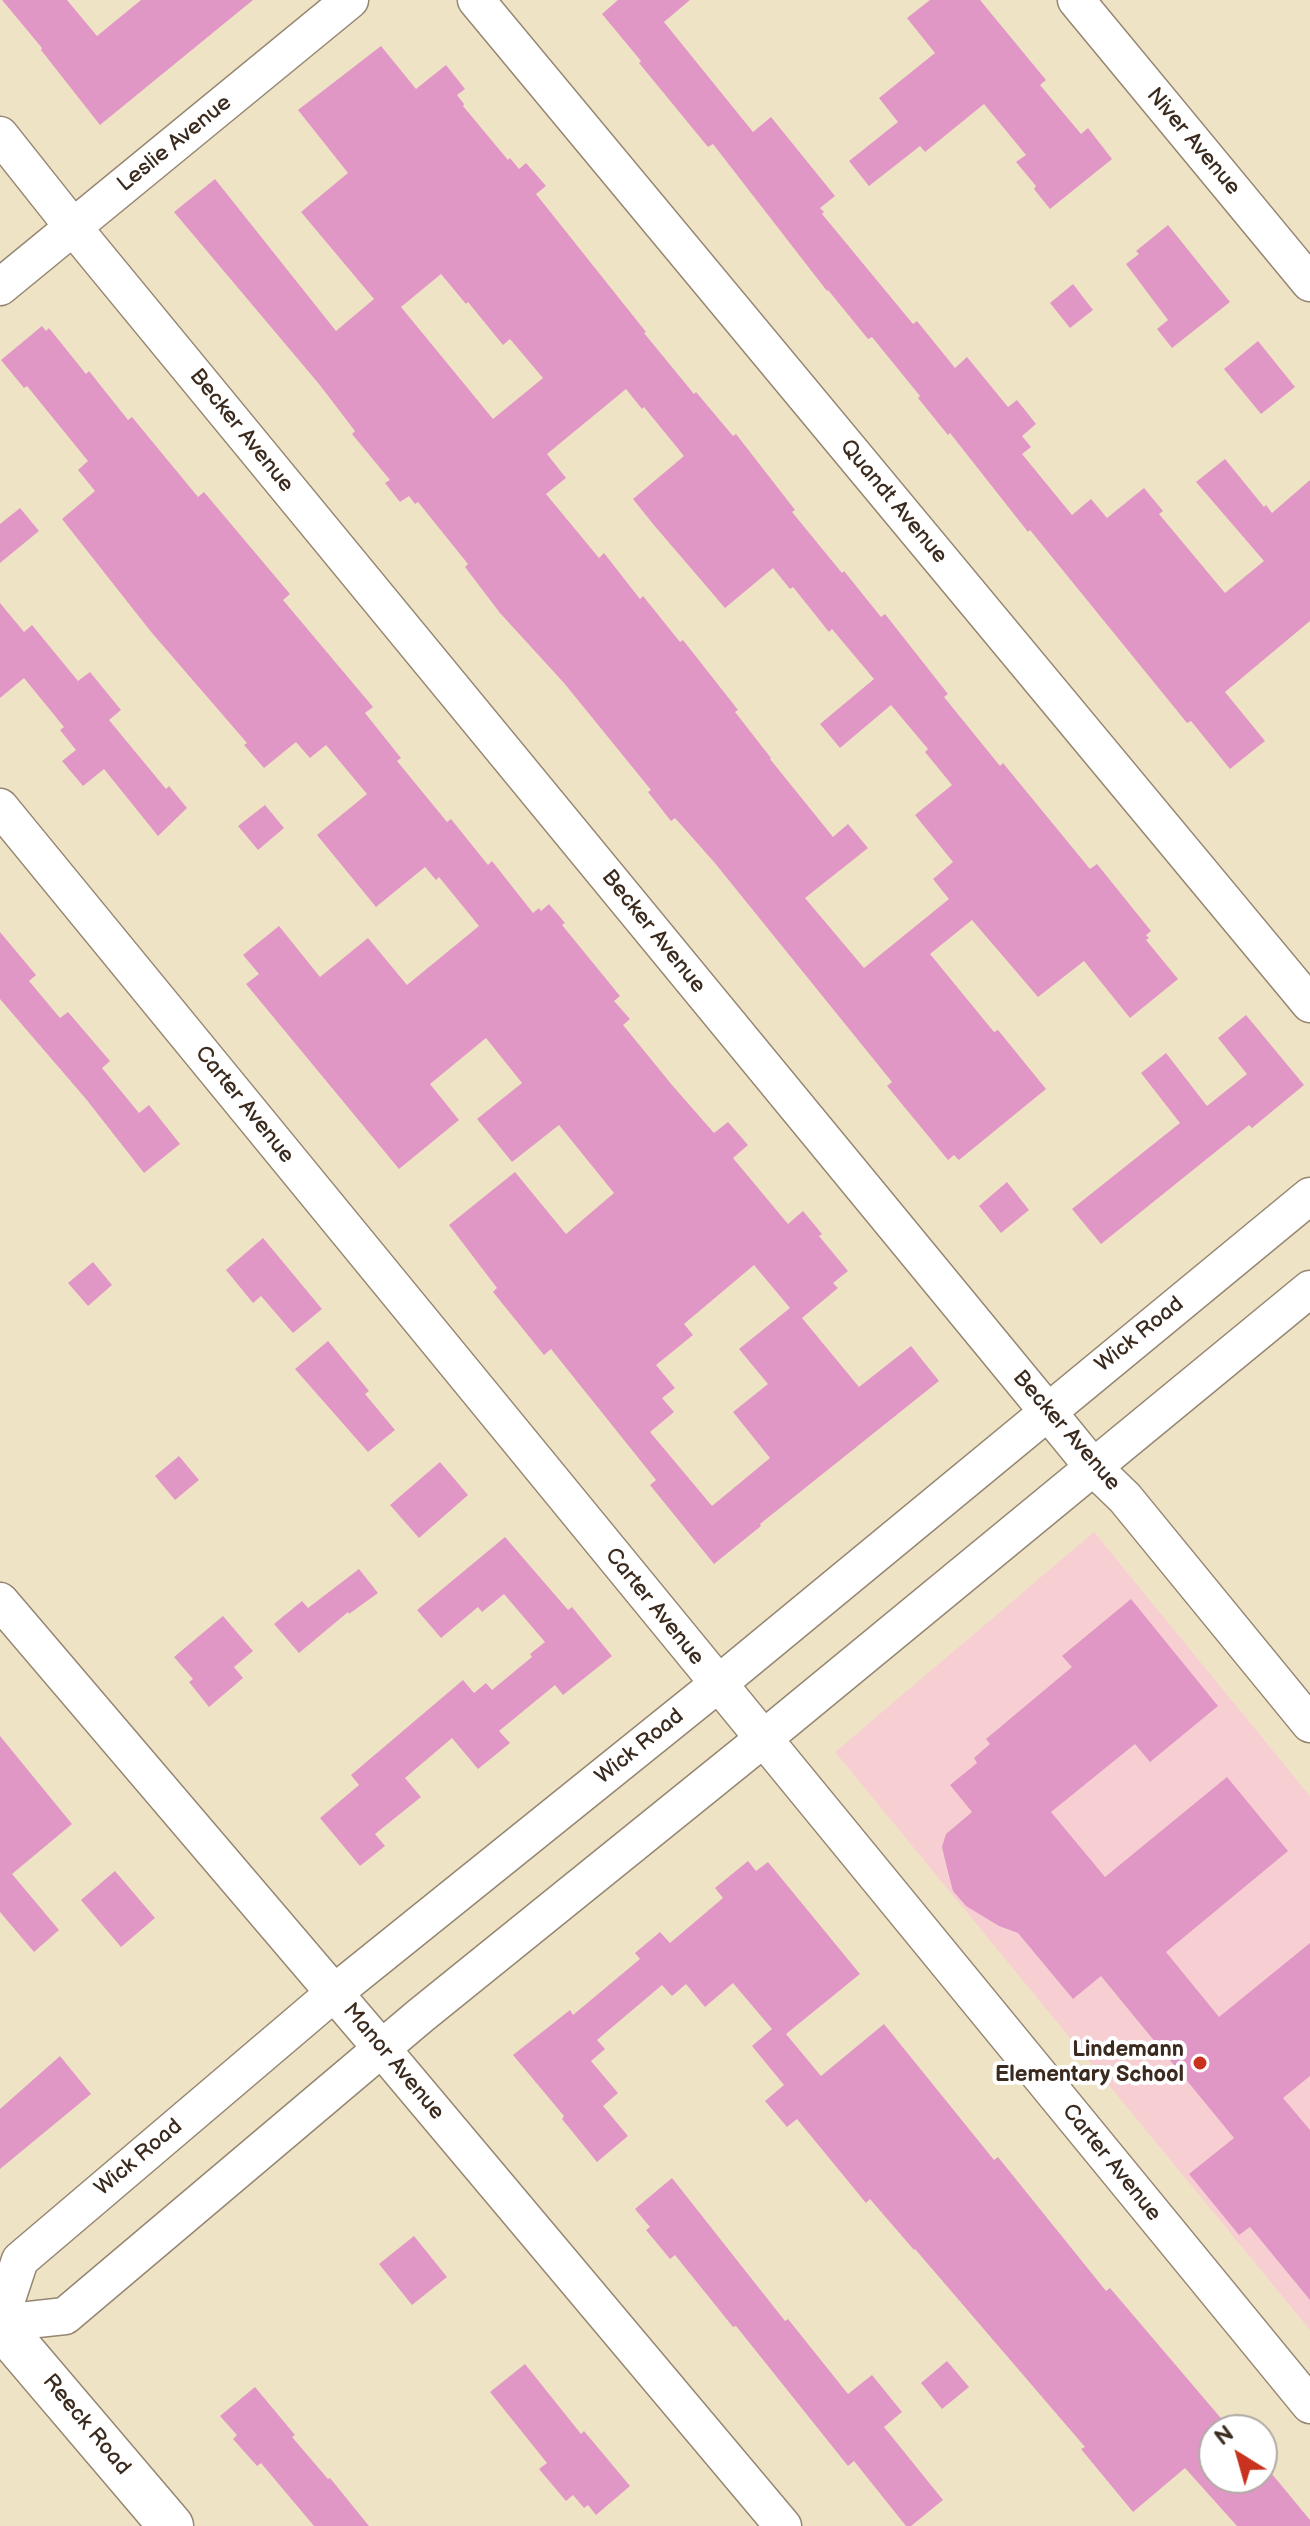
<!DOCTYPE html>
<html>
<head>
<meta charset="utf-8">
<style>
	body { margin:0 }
	#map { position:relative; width:1310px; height:2526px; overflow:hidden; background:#efe3c6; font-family:"Balsamiq Sans",sans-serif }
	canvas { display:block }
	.north { position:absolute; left:1198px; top:2414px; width:80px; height:80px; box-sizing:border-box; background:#fff; border:2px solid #b1aaa5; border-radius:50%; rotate:323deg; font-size:22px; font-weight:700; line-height:32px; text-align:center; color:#3b2a1e }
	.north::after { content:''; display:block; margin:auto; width:28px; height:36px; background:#c8321e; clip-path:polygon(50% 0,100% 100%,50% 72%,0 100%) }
</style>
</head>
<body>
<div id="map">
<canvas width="1310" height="2526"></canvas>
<div class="north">N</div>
</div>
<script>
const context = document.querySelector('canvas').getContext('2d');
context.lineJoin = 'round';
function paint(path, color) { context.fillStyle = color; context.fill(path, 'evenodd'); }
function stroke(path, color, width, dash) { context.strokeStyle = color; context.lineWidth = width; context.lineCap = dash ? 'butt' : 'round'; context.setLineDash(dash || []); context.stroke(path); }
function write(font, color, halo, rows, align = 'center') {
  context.font = font + ' "Balsamiq Sans",sans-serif'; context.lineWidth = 8; context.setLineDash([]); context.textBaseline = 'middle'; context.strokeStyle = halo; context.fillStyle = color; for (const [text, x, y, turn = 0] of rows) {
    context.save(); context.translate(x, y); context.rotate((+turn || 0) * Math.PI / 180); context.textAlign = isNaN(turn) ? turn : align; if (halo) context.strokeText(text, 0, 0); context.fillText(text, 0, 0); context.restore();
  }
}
paint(new Path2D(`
	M1094,1532L1310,1796V2330L835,1752Z`), '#f7cfd2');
paint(new Path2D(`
	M2,0H67L97,36L141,0H253L100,125L41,50L42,48Z
	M618,0H690L664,22L753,132L771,117L835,196L820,208L824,212L822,214L913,324L917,321L955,368L967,357L1008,407L1017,400L1036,424L1022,436L1031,447L1022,454L1072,515L1091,499L1107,518L1144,488L1163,511L1159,514L1225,593L1264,561L1196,482L1225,459L1264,507L1266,505L1272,513L1310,480V621L1225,692L1265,741L1230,769L1191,721L1187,723L1030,530L1028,532L950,433L948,435L918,398L920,396L872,337L868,339L828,290L827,291L713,144L708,147L639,63L641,61L602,14Z
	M930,0H980L1046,80L1040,85L1081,134L1088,128L1112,159L1050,209L1034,189L1036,186L1016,162L1026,155L984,104L925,152L920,146L869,186L849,161L898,122L879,98L935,53L907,18Z
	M381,46L416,89L446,65L465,89L457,95L464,104L463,106L508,160L510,158L519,169L526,163L546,186L536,194L646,332L644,333L694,394L696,392L733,436L736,434L795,510L792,512L842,573L844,571L881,617L885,614L948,694L944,697L1000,766L1003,763L1090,869L1097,864L1151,931L1146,935L1149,938L1146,940L1178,979L1130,1018L1084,961L1038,997L972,920L930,954L994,1032L998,1030L1046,1089L959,1160L954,1155L948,1160L906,1109L887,1086L892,1082L714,862L675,818L671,821L648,792L651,790L564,683L500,613L465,567L468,564L418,502L415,504L409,496L400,502L385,483L390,480L352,434L355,431L319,384L174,212L215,179L336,331L374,299L301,212L348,173L298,110ZM441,274L466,304L468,302L503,345L510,339L543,378L493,419L401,307ZM626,389L642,409L644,407L684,456L633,499L653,524L725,608L773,568L790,589L793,587L829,632L832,629L874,679L820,724L840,748L891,705L928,749L925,752L952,785L915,815L953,862L933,879L949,899L864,968L805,898L868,848L848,824L833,837L770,759L771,758L735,712L738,710L683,640L680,642L643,596L640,599L604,553L599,558L546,494L566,478L547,454Z
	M1168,225L1230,302L1172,348L1157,329L1168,320L1126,264L1139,254L1136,251Z
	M1073,284L1093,310L1070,328L1050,303Z
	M42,326L46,331L49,328L86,374L89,371L128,420L132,417L198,497L204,492L290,594L283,600L373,707L365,713L401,758L397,761L447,822L451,819L488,865L492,861L533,913L539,908L541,911L549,904L565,923L562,925L620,996L614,1001L630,1019L623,1025L672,1085L714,1133L728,1122L748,1145L733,1158L788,1224L803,1211L822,1234L819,1236L848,1271L833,1283L838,1288L802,1318L859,1387L911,1346L939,1381L760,1524L761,1526L714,1564L650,1485L656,1480L551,1349L544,1355L493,1292L497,1288L449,1225L515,1172L566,1234L614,1193L559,1125L512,1162L477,1119L522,1083L486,1038L430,1084L459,1120L399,1169L246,984L259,974L243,955L279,926L320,977L368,938L407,985L479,926L439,877L436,880L425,867L376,907L317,835L367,794L326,745L310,758L296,742L264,768L244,745L247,743L152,633L62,519L95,491L78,470L88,461L27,386L24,388L1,360ZM754,1265L790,1308L739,1349L768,1384L733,1412L770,1458L712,1506L650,1432L674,1412L662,1398L675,1388L656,1365L693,1335L684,1324Z
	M1258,341L1295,387L1261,414L1224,369Z
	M20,508L39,531L0,563V524Z
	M0,603L24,632L32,625L78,681L90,672L121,710L109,720L166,789L169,786L187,808L158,836L104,769L83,786L62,761L76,750L60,730L64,727L24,678L0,698Z
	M265,805L284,828L258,850L238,826Z
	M0,932L36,975L29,981L60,1018L68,1012L110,1061L102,1068L139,1113L149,1105L180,1144L144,1173L86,1099L0,999Z
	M1246,1015L1304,1085L1252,1128L1249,1125L1101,1244L1072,1209L1180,1123L1141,1073L1166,1053L1207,1106L1247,1074L1218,1038Z
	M1007,1182L1029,1210L1001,1233L979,1206Z
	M263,1238L322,1309L293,1333L261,1296L253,1303L226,1270Z
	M93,1262L112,1285L88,1306L68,1283Z
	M328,1341L369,1391L365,1394L395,1430L368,1452L295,1369Z
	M179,1456L199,1480L175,1500L155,1476Z
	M440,1462L468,1495L419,1538L390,1505Z
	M505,1537L568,1610L572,1607L612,1656L563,1695L555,1685L499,1731L510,1743L478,1769L452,1738L405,1778L421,1797L375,1834L385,1846L360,1866L320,1818L359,1785L351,1775L463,1680L474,1693L486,1683L492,1690L532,1657L530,1654L545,1642L504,1594L482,1612L478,1607L441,1638L417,1610Z
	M359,1569L378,1593L349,1614L348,1612L299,1653L274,1624L302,1601L308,1608Z
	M1131,1599L1218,1706L1150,1762L1135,1744L1051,1812L1105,1877L1227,1777L1288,1851L1166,1952L1219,2017L1310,1943V2076L1283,2098L1310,2130V2300L1250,2227L1239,2235L1189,2174L1234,2138L1101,1976L1073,1999L1018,1933L999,1926L966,1906L953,1891L946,1864L942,1847L946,1834L972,1812L950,1785L977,1763L974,1758L990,1744L986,1739L1072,1667L1062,1656Z
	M223,1616L253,1651L234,1667L243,1678L209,1707L189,1682L193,1679L174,1657Z
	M0,1736L72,1824L12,1874L59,1930L34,1952L0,1912Z
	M748,1861L756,1871L768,1862L860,1974L786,2034L821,2076L884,2024L994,2160L998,2157L1106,2291L1110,2288L1231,2430H1214V2478H1262V2462L1310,2520V2526H1237L1185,2468L1133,2512L1081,2449L1085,2447L915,2249L914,2250L870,2199L866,2203L797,2119L787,2127L765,2101L784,2085L752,2046L772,2029L733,1983L705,2007L686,1984L672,1996L662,1985L597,2040L605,2049L591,2061L618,2093L603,2106L628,2136L597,2162L562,2119L564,2116L513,2055L570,2010L573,2015L640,1959L635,1953L660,1932L670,1943L723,1898L715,1888Z
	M115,1871L155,1918L121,1947L81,1900Z
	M60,2056L91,2094L0,2169V2109Z
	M672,2178L785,2321L788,2319L848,2394L872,2375L902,2412L884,2427L943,2500L911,2526H906L854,2461L848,2466L736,2326L733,2327L675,2255L670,2259L646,2230L650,2227L635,2209Z
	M414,2236L447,2277L412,2305L379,2264Z
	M947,2361L969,2387L942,2409L921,2383Z
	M525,2364L581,2434L584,2431L630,2486L596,2515L588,2505L584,2508L573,2495L566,2501L539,2469L547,2463L490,2392Z
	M255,2387L295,2435L292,2437L328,2479L330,2478L369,2526H314L261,2463L257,2466L233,2439L237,2435L220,2416Z`), '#e197c6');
const minor = new Path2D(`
	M476,0L1310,1004
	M1076,0L1310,283
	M0,135L73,227L1048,1412L1093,1467L1125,1498L1310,1724
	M0,287L350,0
	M0,807L1310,2405
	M0,1601L382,2049L783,2526
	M0,2320L20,2260L334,1993L718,1684L1310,1196
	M0,2323L65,2316L420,2016L763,1739L1310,1289`);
const tertiary = new Path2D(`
	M0,2325L171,2526`);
stroke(minor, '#958672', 39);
stroke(tertiary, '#958672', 47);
stroke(minor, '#fff', 36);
stroke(tertiary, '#fff', 44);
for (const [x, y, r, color] of [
	[1200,2063,8,"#c8321e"]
]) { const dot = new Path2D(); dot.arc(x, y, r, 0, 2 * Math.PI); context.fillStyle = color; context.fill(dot); stroke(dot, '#fff', 3); }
write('22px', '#3b2a1e', '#fff', [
	["Niver Avenue",1193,142,50],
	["Leslie Avenue",175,144,-39],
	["Becker Avenue",241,431,51],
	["Quandt Avenue",893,502,50],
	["Becker Avenue",653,932,51],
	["Carter Avenue",244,1105,51],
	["Wick Road",1140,1335,-39],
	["Becker Avenue",1066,1431,49],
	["Carter Avenue",654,1607,51],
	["Wick Road",640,1747,-39],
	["Manor Avenue",393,2062,50],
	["Wick Road",139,2158,-40],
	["Carter Avenue",1111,2163,51],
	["Reeck Road",86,2425,50]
]);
write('bold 22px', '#3b2a1e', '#fff', [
	["Lindemann",1184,2050],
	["Elementary School",1184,2075]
], 'right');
</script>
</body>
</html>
